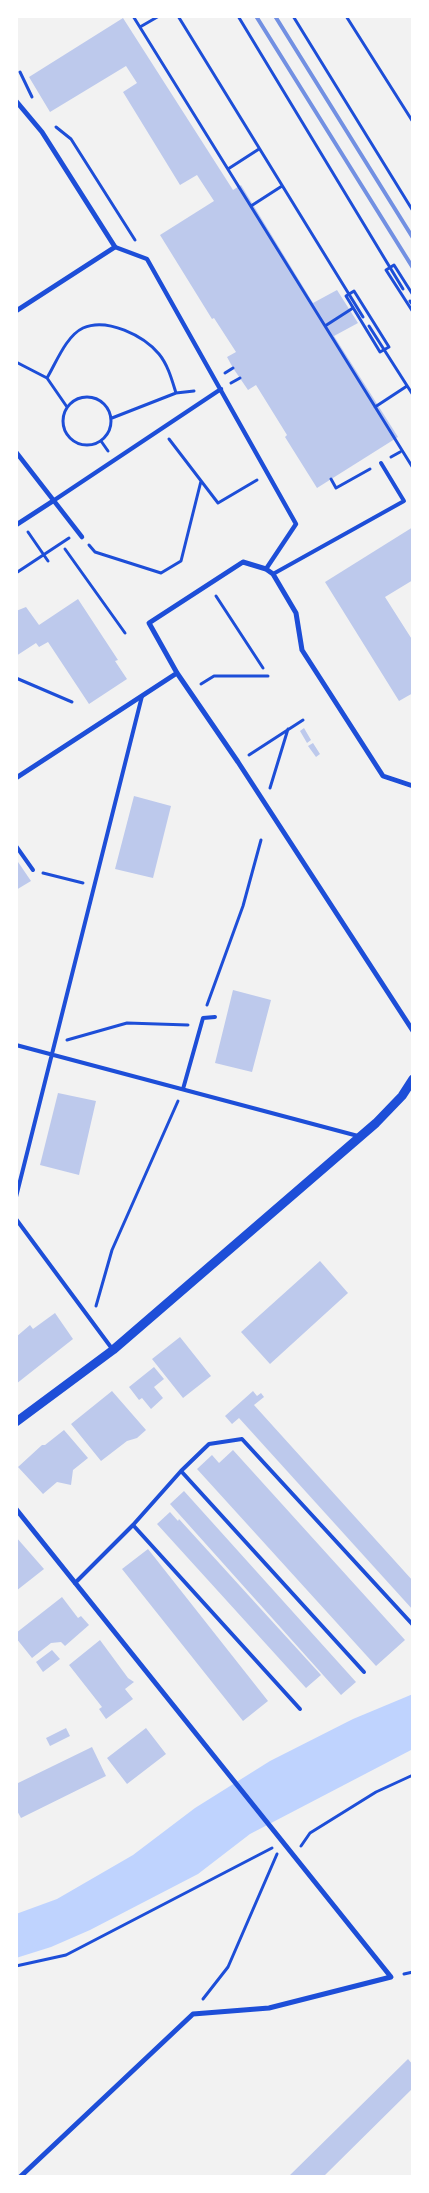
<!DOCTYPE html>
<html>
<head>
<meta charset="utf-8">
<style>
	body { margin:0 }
	#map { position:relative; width:429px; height:2193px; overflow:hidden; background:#f2f2f2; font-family:"Roboto Condensed",sans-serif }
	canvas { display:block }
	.frame { position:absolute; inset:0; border:18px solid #fff; pointer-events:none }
</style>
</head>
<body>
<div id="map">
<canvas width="429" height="2193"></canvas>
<div class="frame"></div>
</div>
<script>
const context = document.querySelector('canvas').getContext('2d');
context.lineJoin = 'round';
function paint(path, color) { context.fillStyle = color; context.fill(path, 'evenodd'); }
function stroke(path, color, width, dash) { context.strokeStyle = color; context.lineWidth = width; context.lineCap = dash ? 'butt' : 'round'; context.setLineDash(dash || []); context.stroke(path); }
paint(new Path2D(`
	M413,1694V1749L250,1834L198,1874L90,1930L51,1947L16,1958V1914L57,1899L133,1855L195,1808L270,1761L353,1719Z`), '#bfd3fe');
paint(new Path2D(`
	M123,18L233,190L241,185L313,303L337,290L358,323L334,336L398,437L317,488L285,437L287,435L256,385L248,390L233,368L227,357L236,352L214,318L212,319L160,235L214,201L197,175L180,185L123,92L137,83L126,66L50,112L29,77Z
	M413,527V580L385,597L413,641V693L399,701L325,582Z
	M78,599L118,660L115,661L127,679L89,704L48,642L39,647L36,643L16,656V611L26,607L39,625Z
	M304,728L311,740L307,743L300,731Z
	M313,743L320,754L316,757L308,746Z
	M134,796L171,806L153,878L115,869Z
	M16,859L31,881L16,890Z
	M233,990L271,1000L252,1072L215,1063Z
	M58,1093L96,1101L79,1175L40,1165Z
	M320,1261L348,1293L270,1364L241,1332Z
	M55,1313L73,1339L16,1384V1343L18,1342L16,1337L30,1325L33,1329Z
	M180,1337L211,1376L183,1398L152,1359Z
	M154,1367L164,1379L154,1387L163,1398L151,1409L142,1398L139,1400L129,1387Z
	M112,1391L146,1430L137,1438L127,1441L101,1461L71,1424Z
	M253,1391L257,1396L261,1393L264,1397L254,1405L413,1581V1610L239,1418L232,1424L225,1416Z
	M64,1430L88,1458L73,1470L71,1485L57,1482L43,1494L18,1467L42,1445H45Z
	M233,1450L405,1640L376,1666L197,1469L212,1455L219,1463Z
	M184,1491L356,1682L341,1695L170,1504Z
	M170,1512L178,1521L179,1519L321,1675L306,1688L157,1524Z
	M16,1537L44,1569L16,1591Z
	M148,1549L268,1701L243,1721L122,1569Z
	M62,1597L78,1618L81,1616L89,1625L65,1646L61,1642L51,1643L32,1658L16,1638V1633Z
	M100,1640L128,1678L134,1682L125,1689L133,1699L106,1719L99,1709L102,1707L69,1665Z
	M52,1650L60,1659L43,1672L36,1662Z
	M66,1728L70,1736L50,1746L46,1738Z
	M146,1728L166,1754L127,1784L107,1758Z
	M92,1747L106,1776L21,1818L16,1809V1784Z
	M408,2059L413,2065V2088L323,2177H288Z`), '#bdc9ec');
stroke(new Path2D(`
	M133,16L413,468
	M178,16L363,317
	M238,16L403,289
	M293,16L413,211
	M346,16L413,122
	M140,27L159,16
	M20,72L32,97
	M56,127L71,139L135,240
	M228,169L259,149
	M251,206L282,186
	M354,291L389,347L380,352L346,296Z
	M413,295L394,265L386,270L413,312
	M410,301L413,305
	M325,326L353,308
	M369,326L413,395
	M16,362L47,378L67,407
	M225,373L233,368
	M47,378C56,363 66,336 83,328C107,317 144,336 159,354C168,365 172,380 176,393
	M231,383L240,378
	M63 421a24 24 0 1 1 48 0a24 24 0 1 1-48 0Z
	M375,407L407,386
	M112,418L176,393L194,391
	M169,439L218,503L257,480
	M101,441L108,451
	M391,457L400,452
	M331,479L336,488L370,469
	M28,532L48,561
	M89,545L95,552L161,573L181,561L201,481
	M65,549L125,633
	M16,573L69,538
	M216,596L263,668
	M16,678L72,702
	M201,684L214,676H268
	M249,755L303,720
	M270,788L288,729
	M43,873L83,883
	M207,1005L243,906L261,840
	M67,1040L127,1023L188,1025
	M96,1306L112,1250L178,1101
	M301,1846L310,1833L376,1792L413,1775
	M16,1966L66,1955L272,1848
	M404,1974L413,1972
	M203,1999L228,1967L277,1854`), '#1d4ed8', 3);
stroke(new Path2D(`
	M273,574L404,501L381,463
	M16,846L33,870
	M16,1045L358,1136
	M183,1089L203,1018L215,1017
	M16,1197L142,696
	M16,1219L113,1350
	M181,1471L364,1672
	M133,1525L300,1709
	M75,1583L133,1525L181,1471L209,1444L242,1439L413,1625`), '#1d4ed8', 4);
stroke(new Path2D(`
	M115,247L147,259L296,524L266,569
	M16,452L82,537
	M53,501L221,389`), '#1d4ed8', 4.5);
stroke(new Path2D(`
	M16,101L42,132L115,247L16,311
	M16,525L53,501
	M16,778L177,673
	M413,786L383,776L302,650L296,613L273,574L266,569L243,562L149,623L177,673L238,762L413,1031
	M16,1509L391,1977L269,2008L193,2014L20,2177`), '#1d4ed8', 5);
stroke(new Path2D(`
	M16,1422L113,1350L376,1123L402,1096L413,1079`), '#1d4ed8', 9);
stroke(new Path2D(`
	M256,16L413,268
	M275,16L413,238`), '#7290e2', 4);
</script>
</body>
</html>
